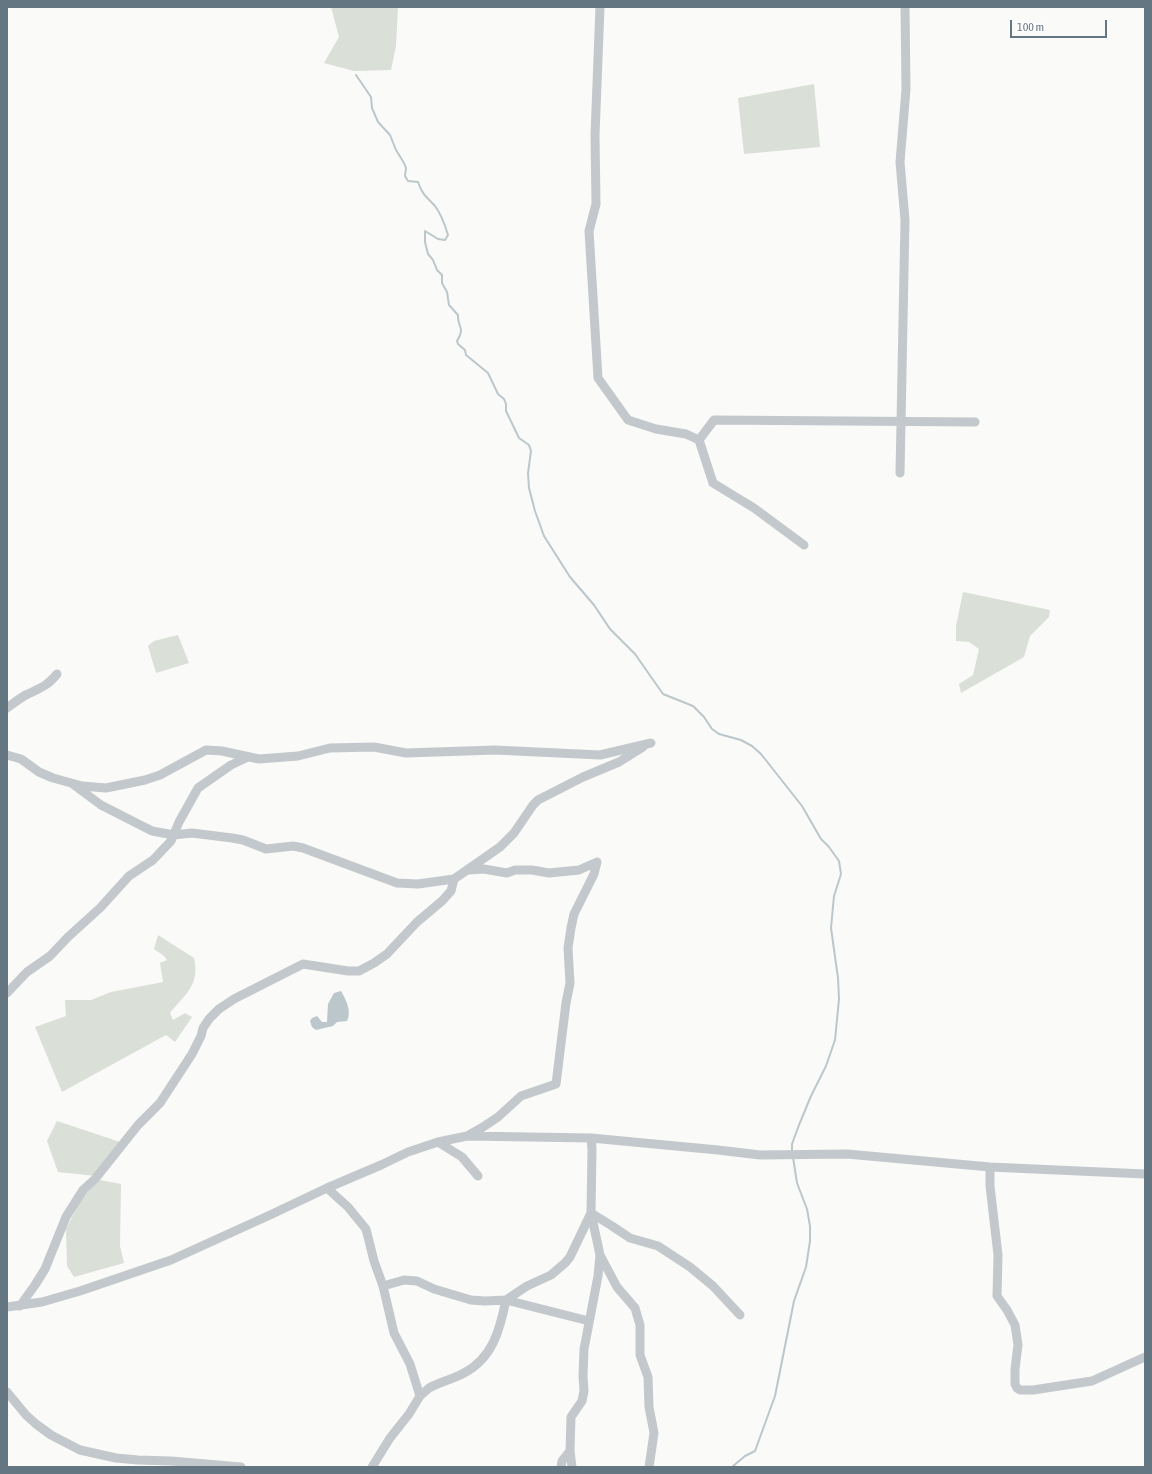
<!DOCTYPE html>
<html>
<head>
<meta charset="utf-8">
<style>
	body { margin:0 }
	#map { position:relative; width:1152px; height:1474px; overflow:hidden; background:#fafaf8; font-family:"Asap Condensed",sans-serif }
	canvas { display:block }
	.frame { position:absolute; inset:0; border:8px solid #657683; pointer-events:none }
	.scale { position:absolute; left:1010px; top:20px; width:97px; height:18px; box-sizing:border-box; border:2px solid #657683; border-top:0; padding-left:5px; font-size:12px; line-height:14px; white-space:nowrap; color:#657683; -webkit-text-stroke:3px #fff; paint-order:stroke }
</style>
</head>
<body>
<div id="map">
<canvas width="1152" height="1474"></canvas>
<div class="frame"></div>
<div class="scale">100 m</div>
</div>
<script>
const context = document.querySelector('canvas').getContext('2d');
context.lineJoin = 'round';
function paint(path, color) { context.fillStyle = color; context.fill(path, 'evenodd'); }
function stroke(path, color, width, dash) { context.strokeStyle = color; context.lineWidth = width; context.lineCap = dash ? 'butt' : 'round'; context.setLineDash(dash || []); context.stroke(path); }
paint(new Path2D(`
	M331,7H398L396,46L391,70L354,71L324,63L339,37Z
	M814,84L820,147L744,154L738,98Z
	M963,592L1050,610L1049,617L1030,636L1024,657L961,693L959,684L973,675L979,649L969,642L956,641V626Z
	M178,635L189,663L156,673L148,646L154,641Z
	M158,935L194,958C200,986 185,994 170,1013L173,1020L185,1013L192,1017L175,1042L166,1035L62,1092L35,1027L66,1016L65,1000H91L111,992L163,982L160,963L167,960L164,956L154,949Z
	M57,1121L126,1144L96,1176L58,1172L47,1141Z
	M100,1180L121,1184L120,1246L124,1263L74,1277L67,1266L66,1229L83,1196Z`), '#dadfd7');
paint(new Path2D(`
	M341,991C346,1000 352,1011 347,1021L337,1022L333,1026L316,1030L312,1027L310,1021L312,1018L317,1016L322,1022H327L328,1004L334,993Z`), '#bbc7cb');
stroke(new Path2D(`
	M356,75L371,97L372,108L378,122L390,135L396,150L404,163L406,168L405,176L408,181L418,182C423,196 426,196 435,206C441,214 445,225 448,235L445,240L438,239L425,231V242L428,254L433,260L437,270L442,275V283L447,292L449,305L458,315C457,328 466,326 457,341L458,344L465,350L466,355L488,373L498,394L504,399L506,404V411L519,438L529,445L531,451L528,473L529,488L535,511L544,536L570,577L594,605L610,629L635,654L663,694L693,706L704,717L712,729L719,734L741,740L752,746L761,754L802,806L821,839L829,847L839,861L841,874L834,896L831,928L838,978L839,999L835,1040L826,1066L811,1096L799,1125L792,1144V1152
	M732,1467L745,1456L755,1451L775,1396L794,1301L806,1267L810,1241V1226L807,1209L797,1183L793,1157`), '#bbc7cb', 2);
stroke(new Path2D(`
	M600,7L595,135L596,204L589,231L598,378L628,420L656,429L686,434L699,440L713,483L754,508L804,545
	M699,440L714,420L975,422
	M900,473L905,220L900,162L906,89L905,7
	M7,708C14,703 21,697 28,694C42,687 46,687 57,674
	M7,755L21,759L39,772L53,778L82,786L106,788L145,780L160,775L206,750L222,751L259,759L298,756L330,748L374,747L406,753L495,750L600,755L651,743
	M74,785L101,805L152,831L174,835L192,833L232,838L243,840L266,849L293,846L303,848L397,883L418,884L454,879L500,847L514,833L533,805L538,800L583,777L619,762L643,747
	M469,870L484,869L507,873L515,870H532L549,873L579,870L597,862
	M7,993L27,972L50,956L68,937L100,908L129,876L153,860L171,841L179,822L198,788L231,765L248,757
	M469,1135L483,1127L498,1117L521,1096L556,1084L566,1003L570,983L568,948L571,928L574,914L594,874L597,862
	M591,1138L592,1149L591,1213L600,1255L617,1287L635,1308L640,1325V1355L648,1377L649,1407L654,1433L649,1467
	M438,1142L462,1157L478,1176
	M990,1167V1186L998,1255L997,1296L1007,1310L1015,1325L1018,1345L1015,1369V1384L1017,1388L1020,1390H1033L1092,1381L1145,1357
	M327,1188L348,1207L366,1229L374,1261L383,1286L394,1333L410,1364L420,1396
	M383,1286L404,1280L417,1281L434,1289L471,1300L485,1301L506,1300L589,1321
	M20,1306L35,1285L45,1269L66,1217L83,1190L95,1179L138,1125L160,1103L192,1054L201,1036L203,1028L209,1019L219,1009L234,999L303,964L348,971H359L374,963L387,954L417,922L442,901L451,891L454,879
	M7,1307L42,1302L80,1291L171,1260L270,1215L327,1188L381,1165L408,1152L438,1142L467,1136L591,1138L718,1150L760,1155L847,1154L990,1167L1145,1174
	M7,1392L26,1415L36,1424L51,1435L80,1450L116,1458L138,1460L171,1461L241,1467
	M570,1451L572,1467
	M372,1467L390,1438L409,1414L420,1396L429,1388C440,1382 453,1379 464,1373C493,1358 500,1329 506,1300L527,1286L551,1275L565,1263L570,1257L591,1213L612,1226L630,1238L658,1246L690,1267L713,1286L740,1315
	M561,1467L562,1461L570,1451L571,1417L582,1401L584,1391L583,1376L584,1349L598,1276L600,1255`), '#c3c8cc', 9);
</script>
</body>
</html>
